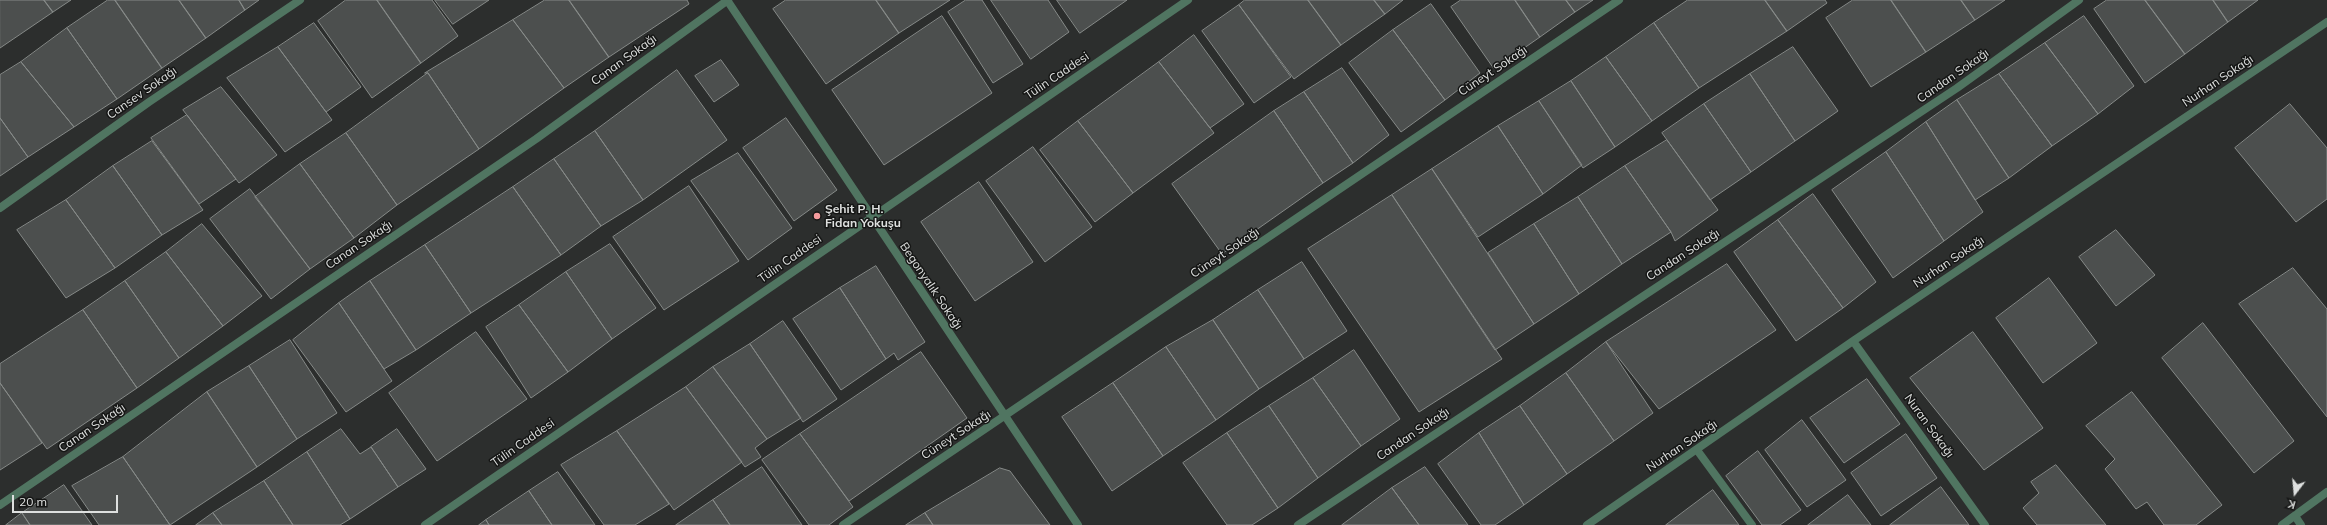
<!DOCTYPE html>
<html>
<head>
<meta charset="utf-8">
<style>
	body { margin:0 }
	#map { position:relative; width:2327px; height:525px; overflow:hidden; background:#2c2e2d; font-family:Mulish,sans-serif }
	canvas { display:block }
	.north { position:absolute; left:2275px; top:473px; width:40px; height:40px; -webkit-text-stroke:3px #151615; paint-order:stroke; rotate:196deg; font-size:11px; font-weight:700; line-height:16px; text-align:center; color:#dee0df }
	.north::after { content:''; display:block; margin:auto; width:14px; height:18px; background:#dee0df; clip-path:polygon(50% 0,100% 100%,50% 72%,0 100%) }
	.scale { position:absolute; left:12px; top:495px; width:106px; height:18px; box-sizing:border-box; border:2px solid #dee0df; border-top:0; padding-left:5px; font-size:12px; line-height:14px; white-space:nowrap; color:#dee0df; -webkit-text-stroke:3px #151615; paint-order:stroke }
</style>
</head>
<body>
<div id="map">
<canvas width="2327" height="525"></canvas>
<div class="north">K</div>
<div class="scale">20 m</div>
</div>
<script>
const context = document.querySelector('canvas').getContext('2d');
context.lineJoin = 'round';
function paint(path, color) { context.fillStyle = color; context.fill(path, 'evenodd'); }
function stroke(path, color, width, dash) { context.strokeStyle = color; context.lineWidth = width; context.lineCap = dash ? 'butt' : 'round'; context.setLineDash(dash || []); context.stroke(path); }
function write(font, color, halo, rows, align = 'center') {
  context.font = font + ' Mulish,sans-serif'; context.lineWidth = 3; context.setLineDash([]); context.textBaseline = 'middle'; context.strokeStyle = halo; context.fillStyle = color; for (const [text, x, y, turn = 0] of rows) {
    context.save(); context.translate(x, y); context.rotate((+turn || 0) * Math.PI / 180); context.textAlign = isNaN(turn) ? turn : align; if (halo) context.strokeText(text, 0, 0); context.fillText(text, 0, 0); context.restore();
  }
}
const building = new Path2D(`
	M0,0H44L53,12L0,48Z
	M44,0H71L53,12Z
	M108,0H115L162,68L117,99L67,28Z
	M115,0H179L206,38L162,68Z
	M179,0H239L245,10L206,38Z
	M239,0H259L245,10Z
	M346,0H377L421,63L372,98L318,21Z
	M377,0H432L458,36L421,63Z
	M435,0H489L453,24Z
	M545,0H569L609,57L564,88L513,20Z
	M569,0H687L689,4L609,57Z
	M786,0H876L899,33L826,84L773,9Z
	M876,0H950L899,33Z
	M966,0H982L1023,64L993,83L948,12Z
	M991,0H1048L1069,32L1031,59Z
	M1057,0H1127L1080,33Z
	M1245,0H1308L1341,45L1294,79L1239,5Z
	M1308,0H1374L1385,14L1341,45Z
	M1374,0H1403L1385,14Z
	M1461,0H1515L1540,37L1494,69L1451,7Z
	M1515,0H1566L1575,12L1540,37Z
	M1566,0H1593L1575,12Z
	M1688,0H1765L1787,31L1699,88L1654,23Z
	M1765,0H1825L1827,3L1787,31Z
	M1853,0H1891L1926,52L1871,87L1826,18Z
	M1891,0H1961L1975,20L1926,52Z
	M1961,0H2005L1975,20Z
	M2107,0H2145L2185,54L2145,83L2094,9Z
	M2145,0H2213L2228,22L2185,54Z
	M2213,0H2258L2228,22Z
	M1431,4L1480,73L1445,100L1393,30Z
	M1239,5L1291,77L1254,103L1202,31Z
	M942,16L992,93L884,165L832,90Z
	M2084,16L2134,86L2098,114L2045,43Z
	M513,20L564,88L479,149L428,73H425Z
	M314,23L361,87L326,112L278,47Z
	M1654,23L1699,88L1652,121L1606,57Z
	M67,28L117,99L74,127L21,62Z
	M1393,30L1445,100L1401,132L1349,63Z
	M1194,35L1244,104L1210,128L1159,62Z
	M2045,43L2098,114L2052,146L1999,74Z
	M278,47L332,120L285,152L227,78Z
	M1793,47L1838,111L1795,141L1750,74Z
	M1606,57L1652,121L1615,147L1571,81Z
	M721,60L739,85L714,102L695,76Z
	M21,62L74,127L28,157L0,118V75Z
	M1159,62L1214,133L1133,193L1078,121Z
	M1342,68L1389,135L1353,163L1304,92Z
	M677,70L727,140L643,200L595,131Z
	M428,73L479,149L397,205L346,133Z
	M1750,74L1795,141L1751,172L1704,104Z
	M1999,74L2052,146L2009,178L1957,100Z
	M1571,81L1615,147L1583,168L1539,101Z
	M221,87L277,155L239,183L183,110Z
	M1304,92L1353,163L1323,183L1274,111Z
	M1957,100L2009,178L1975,200L1926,122Z
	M1539,101L1582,165L1543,194L1498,126Z
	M1704,104L1751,172L1710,200L1662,133Z
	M2290,104L2327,148V199L2296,222L2235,148Z
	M1274,111L1323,183L1222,254L1172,184Z
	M187,115L236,179L199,204L151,138Z
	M0,118L28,157L0,176Z
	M786,118L837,190L794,221L743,148Z
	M1078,121L1133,193L1095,222L1040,150Z
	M1926,122L1983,212L1944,241L1886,152Z
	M1498,126L1543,194L1478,237L1432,169Z
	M595,131L643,200L601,226L554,159Z
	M346,133L397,205L354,238L300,164Z
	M1667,140L1718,210L1675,241L1671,232L1625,166Z
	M152,141L203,210L162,235L113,166Z
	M1033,147L1092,227L1045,262L986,181Z
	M1886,152L1944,241L1893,278L1832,190Z
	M738,153L792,228L748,260L691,181Z
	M554,159L601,226L561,255L513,187Z
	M300,164L354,238L310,269L255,197Z
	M113,166L162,235L115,268L66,200Z
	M1625,166L1671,232L1622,264L1578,197Z
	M1432,169L1534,324L1495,350L1392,195Z
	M979,182L1033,262L975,301L921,222Z
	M689,186L739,261L664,310L613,237Z
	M513,187L561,255L471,313L425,245Z
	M250,189L310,269L271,299L210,219Z
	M1813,194L1876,282L1843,308L1778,220Z
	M1392,195L1502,359L1419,412L1308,249Z
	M1578,197L1622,264L1579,294L1534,224Z
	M66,200L115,268L66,298L17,230Z
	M1778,220L1843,308L1796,341L1734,252Z
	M202,224L262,296L223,326L166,252Z
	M1534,224L1579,294L1534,324L1488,253Z
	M2116,230L2155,275L2116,306L2079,257Z
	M610,244L656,308L612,339L566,272Z
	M425,245L471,313L416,350L370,281Z
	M166,252L223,326L179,358L125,281Z
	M1302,262L1347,331L1304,359L1258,290Z
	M1727,264L1776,330L1659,409L1606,342Z
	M876,266L925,342L898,360L894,353L886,359L840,288Z
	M2293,268L2327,309V417L2239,304Z
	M566,272L612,339L568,372L519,305Z
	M2049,278L2097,343L2043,383L1996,318Z
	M125,281L179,358L137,388L83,310Z
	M370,281L416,350L384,369L339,303Z
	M840,288L886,359L841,390L793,319Z
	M1258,290L1304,359L1259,389L1213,320Z
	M339,303L392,381L346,412L293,340Z
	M519,305L568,372L531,398L486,327Z
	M83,310L137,388L47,449L0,383V364Z
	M1213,320L1259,389L1216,420L1166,347Z
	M783,321L837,399L803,422L750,344Z
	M2203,323L2294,441L2254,473L2162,358Z
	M476,332L527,399L437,461L389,393Z
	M1973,332L2043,428L1984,470L1910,378Z
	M290,340L337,413L297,439L249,366Z
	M1606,342L1653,413L1614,441L1566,373Z
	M750,344L801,418L767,439L713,367Z
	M1166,347L1216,420L1163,456L1113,383Z
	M1354,350L1400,419L1361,446L1313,378Z
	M921,352L967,418L849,501L800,434Z
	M249,366L297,439L257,467L207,392Z
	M713,367L767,439L755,448L761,457L745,467L686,387Z
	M1566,373L1614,441L1567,474L1520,406Z
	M1313,378L1361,446L1318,478L1269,406Z
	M1867,379L1900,424L1844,463L1810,418Z
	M0,383L42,443L0,470Z
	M1113,383L1163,456L1112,491L1062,417Z
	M686,387L742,462L674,510L617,431Z
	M207,392L257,467L170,525L123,457Z
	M2132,392L2222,505L2196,525H2164L2147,502L2136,509L2105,469L2115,459L2086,426Z
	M1269,406L1318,478L1278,508L1227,433Z
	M1520,406L1567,474L1524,505L1479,433Z
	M1802,420L1846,480L1807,507L1765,450Z
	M341,429L360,454L371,447L398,487L350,519L307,452Z
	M397,429L426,469L398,487L371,447Z
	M617,431L669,504L635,525H604L561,465Z
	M1227,433L1278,508L1252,525H1227L1183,463Z
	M1479,433L1524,505L1495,525H1481L1438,464Z
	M800,434L853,507L829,525H809L762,460Z
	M1906,434L1937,478L1881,516L1851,473Z
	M1758,451L1801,510L1780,525H1762L1726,476Z
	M307,452L350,519L340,525H293L264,481Z
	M123,457L170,525H99L72,486Z
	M2056,465L2106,525H2037L2023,508L2039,493L2031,482Z
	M762,467L802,525H730L713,500Z
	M1425,467L1468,525H1419L1392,488Z
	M1000,468L1010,471L1050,525H933L925,513Z
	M558,472L595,525H552L529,491Z
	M264,481L293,525H222L213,513Z
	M64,485L92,525H30L22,513Z
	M1941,487L1969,525H1890Z
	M1392,488L1419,525H1342Z
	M1713,490L1739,525H1666Z
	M529,491L552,525H489L486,520Z
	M1848,495L1871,525H1808Z
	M713,500L730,525H676Z
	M22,513L30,525H6Z
	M213,513L222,525H196Z
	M925,513L933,525H906Z
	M486,520L489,525H479Z`);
paint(building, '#4c4f4e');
stroke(building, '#868a88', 1);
stroke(new Path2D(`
	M727,0L1078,525
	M0,208L149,102L300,0
	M1853,341L1985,525
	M1697,450L1752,525
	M0,505L536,139L728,0
	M2295,516L2301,525
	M425,525L1188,0
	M843,525L1619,0
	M1298,525L1957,88L2079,0
	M1587,525L1853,341L2327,22
	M2282,525L2327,492`), '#507561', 8);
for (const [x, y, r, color] of [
	[817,216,4,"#f59b9d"]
]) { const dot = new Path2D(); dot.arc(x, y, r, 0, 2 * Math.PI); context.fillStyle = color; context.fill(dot); stroke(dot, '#151615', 1.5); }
write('12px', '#dee0df', '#151615', [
	["Canan Sokağı",624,60,-36],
	["Cüneyt Sokağı",1493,71,-34],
	["Tülin Caddesi",1057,76,-34],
	["Candan Sokağı",1953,76,-35],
	["Nurhan Sokağı",2218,81,-34],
	["Cansev Sokağı",142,93,-35],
	["Canan Sokağı",359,245,-34],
	["Cüneyt Sokağı",1225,253,-34],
	["Candan Sokağı",1683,255,-33],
	["Tülin Caddesi",790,259,-35],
	["Nurhan Sokağı",1949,262,-34],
	["Begonyalık Sokağı",931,286,56],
	["Nuran Sokağı",1929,426,54],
	["Canan Sokağı",92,428,-34],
	["Candan Sokağı",1413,434,-34],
	["Cüneyt Sokağı",956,435,-33],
	["Tülin Caddesi",523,443,-35],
	["Nurhan Sokağı",1682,446,-34]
]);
write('bold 12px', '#dee0df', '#151615', [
	["Şehit P. H.",825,209],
	["Fidan Yokuşu",825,223]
], 'left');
</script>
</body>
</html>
